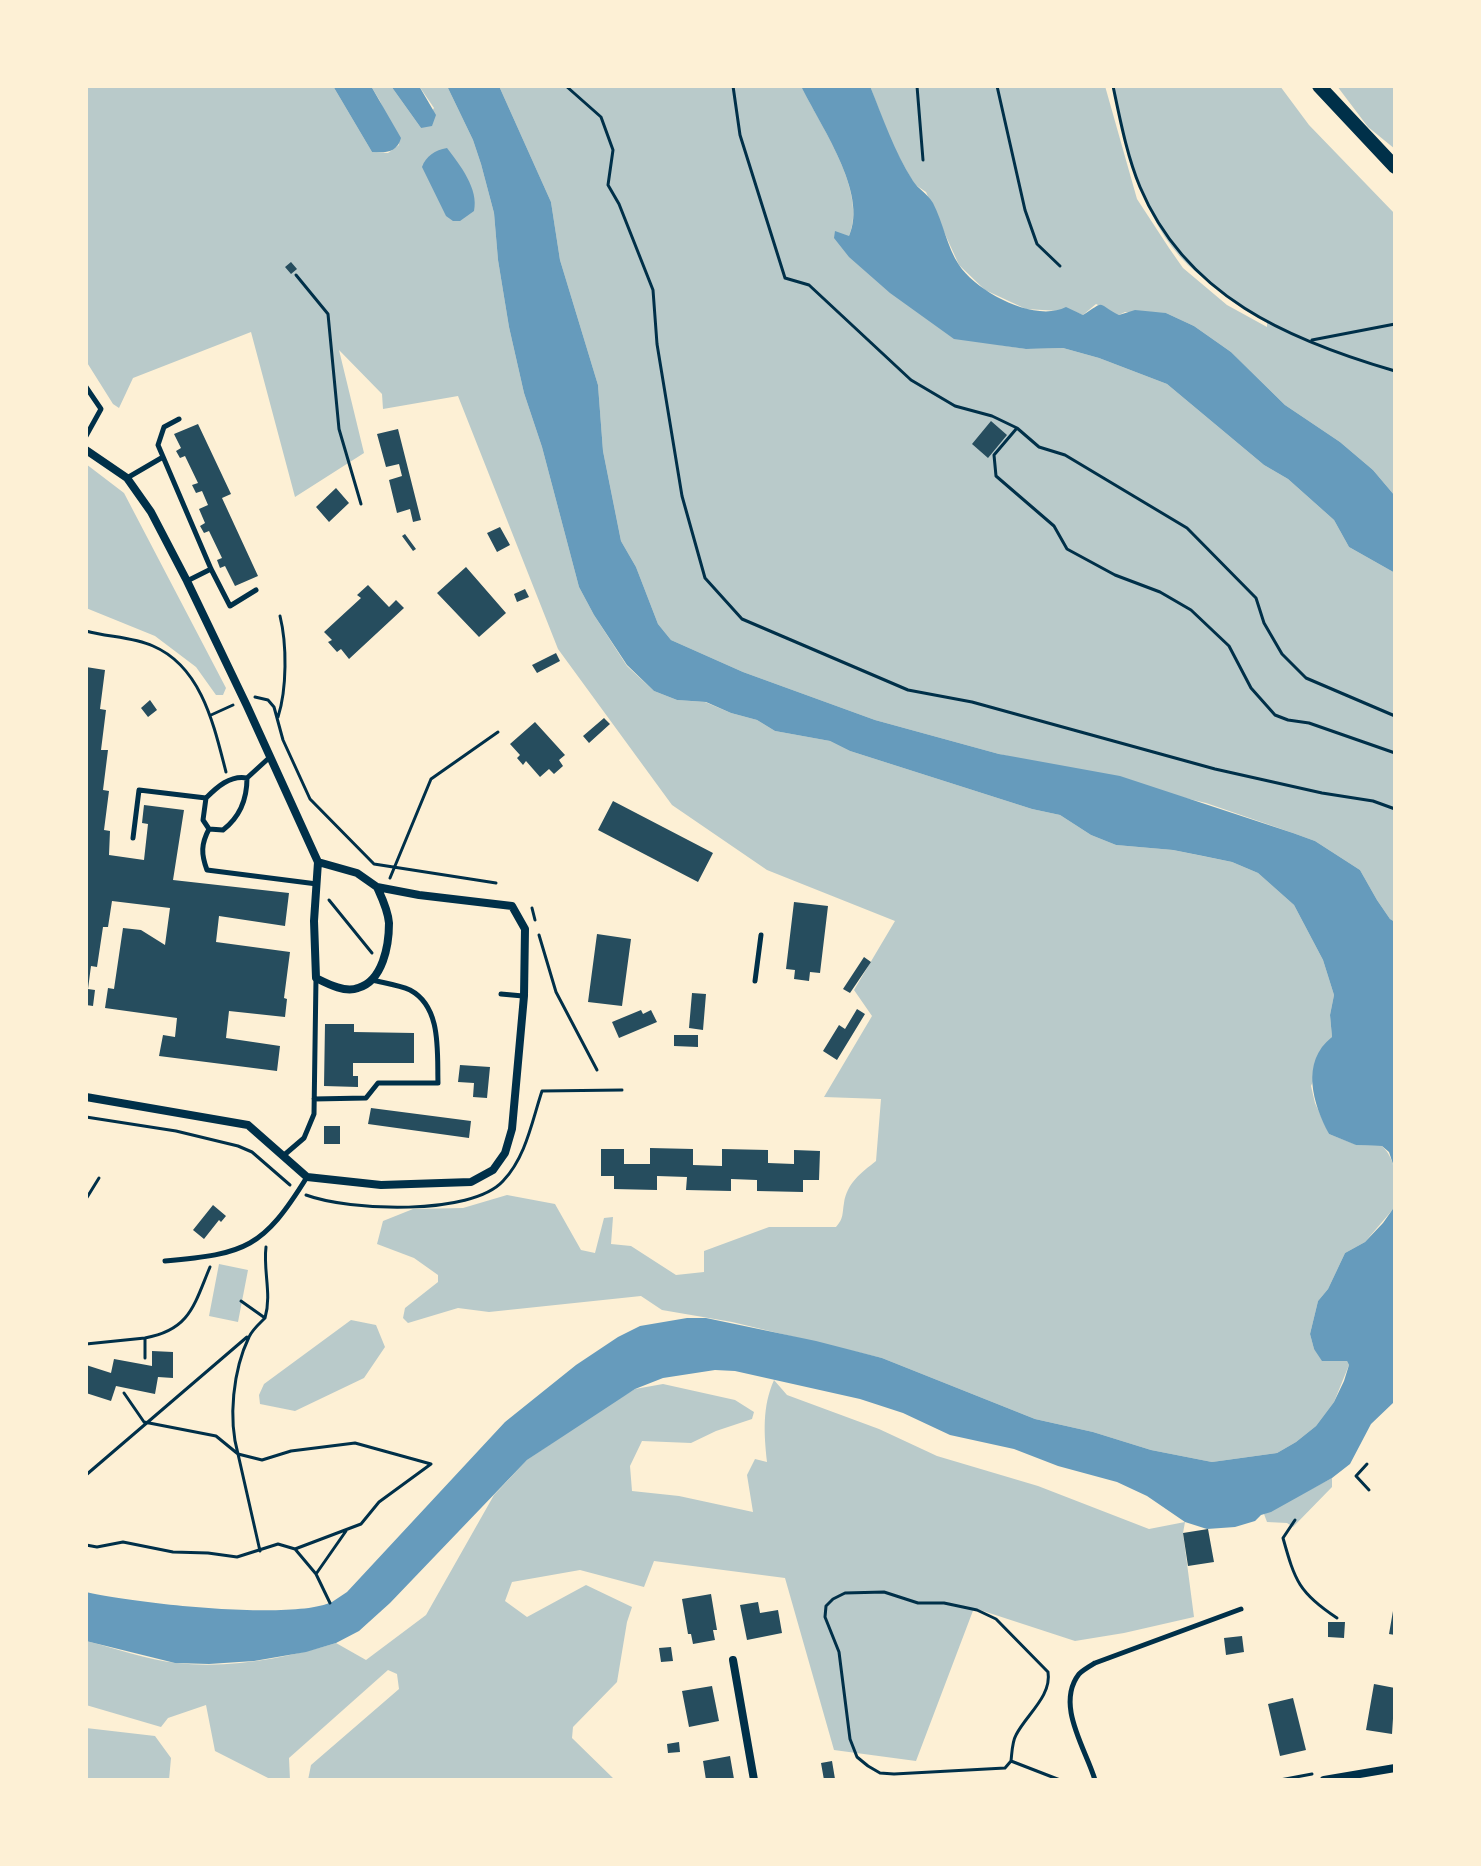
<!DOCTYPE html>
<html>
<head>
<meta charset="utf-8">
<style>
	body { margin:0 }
	#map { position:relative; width:1481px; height:1866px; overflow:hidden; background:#fdf0d5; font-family:Cabin,sans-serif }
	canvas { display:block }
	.frame { position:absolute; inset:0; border:88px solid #fdf0d5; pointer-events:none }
</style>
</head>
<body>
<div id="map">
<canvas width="1481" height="1866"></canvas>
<div class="frame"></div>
</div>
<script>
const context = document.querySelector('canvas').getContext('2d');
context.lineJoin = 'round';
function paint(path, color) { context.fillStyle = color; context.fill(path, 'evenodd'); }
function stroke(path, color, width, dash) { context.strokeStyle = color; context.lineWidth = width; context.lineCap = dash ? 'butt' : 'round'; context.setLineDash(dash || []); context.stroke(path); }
paint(new Path2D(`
	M86,86H333L372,152L388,153L399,145L380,101L371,86H391L421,128L434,108L419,86H447L473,140L481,164L494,213L498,260L509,327L524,393L542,447L579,587L594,615L627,666L654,691L677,700L705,702L731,713L757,720L775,731L830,741L850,751L1032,809L1060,815L1091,835L1116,845L1173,850L1232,862L1258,873L1294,905L1323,960L1334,995L1330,1015L1332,1037L1311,1086L1315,1103L1329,1134L1357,1145L1382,1146C1398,1161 1397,1187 1394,1208L1365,1242L1345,1253L1328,1289L1318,1301L1310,1334L1314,1349L1335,1361H1347L1349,1365L1334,1402L1316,1426L1296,1442L1277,1453L1212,1462L1151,1450L1093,1432L1035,1419L882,1358L732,1322L662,1310L641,1296L489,1312L458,1308L408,1323L403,1318L405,1308L438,1282V1275L414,1258L377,1244L383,1221L413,1209L463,1208L507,1195L555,1204L581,1250L595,1253L604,1218L613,1217L611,1244L631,1246L676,1275L704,1272V1251L769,1227H836C844,1218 842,1214 844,1203C847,1183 861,1173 876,1161L881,1099L824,1097L872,1016L854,990L895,921L767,870L672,805L558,649L458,396L383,409L382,394L339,350L364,453L295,497L251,332L133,378L119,408L113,404L86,361Z
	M499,86H801C820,125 868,192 849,236L1000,345L1026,349L1063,348L1099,358L1167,384L1264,465L1288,479L1334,520L1349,547L1395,573V922L1390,919L1377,900L1360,870L1315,841L1293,833L1206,803L999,754L875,720L743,672L671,640L658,624L636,567L621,541L603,451L598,385L560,260L551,202Z
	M870,86H1105L1137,199L1169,248L1183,268L1227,305L1267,327V323C1240,305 1212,287 1188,265C1141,219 1127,147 1113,86H1280L1309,125L1395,214V496L1373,470L1340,442L1285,405L1231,352L1194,326L1166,313L1125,312L1119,315L1096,304L1083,315L1075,312L1026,309L985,290L959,265L926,192L914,184L891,142Z
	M1337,86H1395V149L1368,127Z
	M86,464L124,493L226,688L223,695H216L196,667L155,636L86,608Z
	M219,1264L248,1270L238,1322L209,1316Z
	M351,1320L376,1325L385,1347L364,1378L295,1411L260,1404L259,1395L264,1384Z
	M774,1380L787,1395L879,1429L937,1456L1038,1486L1149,1529L1185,1522L1183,1533L1194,1617L1124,1633L1075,1641L974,1608L916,1761L834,1750L785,1578L654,1561L644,1587L580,1570L512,1582L505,1601L527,1617L586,1585L632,1607L627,1622L617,1682L573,1727L572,1738L615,1780H308L311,1765L399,1689L397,1674L388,1670L289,1758L290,1780H272L215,1751L206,1705L168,1718L161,1727L86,1705V1641C115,1648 147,1660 177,1663C229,1669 286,1658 336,1643L366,1660L426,1615L494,1495L527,1460L603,1408L635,1389L663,1384L735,1400L754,1412L752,1419L716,1431L691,1443L642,1441L630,1466L632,1491L679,1496L753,1512L747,1475L755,1459L767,1462C764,1434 762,1407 774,1380Z
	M1332,1478V1487L1293,1527L1287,1523L1267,1522L1264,1514Z
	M86,1728L155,1736L171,1758L169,1780H86Z`), '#b9caca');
paint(new Path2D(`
	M333,86H371L401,138C397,153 385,153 372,152Z
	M391,86H419L436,115L432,126L421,128Z
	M447,86H499L551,202L560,260L598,385L603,451L621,541L636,567L658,624L671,640L743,672L875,720L999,754L1120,776L1293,833L1315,841L1360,870L1377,900L1390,919L1395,922V1170L1389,1152L1382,1146L1356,1145L1329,1134C1313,1104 1300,1062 1332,1037L1330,1015L1334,995L1323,960L1294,905L1258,873L1232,862L1203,856L1173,850L1116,845L1091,835L1060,815L1032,809L850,751L830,741L775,731L757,720L731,713L706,702L677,700L654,691L627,665L594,615L579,587L542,447L524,393L509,327L498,260L494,213L481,164L473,140Z
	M801,86H870C883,118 894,151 913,181C918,189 927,193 933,203C943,222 947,247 959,265C977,292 1035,323 1066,307L1083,315C1107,300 1095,303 1119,315L1135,310L1166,313L1194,326L1231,352L1285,405L1340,442L1373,470L1395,496V573L1349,547L1334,520L1288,479L1264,465L1167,384L1099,358L1063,348L1026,349L954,339L890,293L849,257L834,238L835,231L849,236C869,193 819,124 801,86Z
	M447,148C460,165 479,189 474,211L460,221H453L446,216L422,167C426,156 435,150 447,148Z
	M1395,1206V1397L1393,1403L1371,1424L1350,1464L1332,1478L1271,1512L1261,1515L1255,1521L1235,1527L1207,1529L1185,1522L1147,1496L1117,1482L1058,1466L1014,1449L950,1435L903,1413L860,1399L735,1371L715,1370L663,1378L635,1389L527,1460L390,1603L359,1631L336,1643L306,1652L254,1661L209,1664L175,1663L86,1641V1592C133,1603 291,1621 332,1602C337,1599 342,1595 347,1592L505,1422L576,1365L618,1337L640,1326L687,1318H706L816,1341L882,1358L1035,1419L1093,1432L1151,1450L1212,1462L1277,1453L1296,1442L1316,1426L1334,1402L1344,1381L1349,1365L1347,1361H1322L1314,1349L1310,1334L1318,1301L1328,1289L1345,1253L1365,1242L1383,1223Z`), '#669bbc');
paint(new Path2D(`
	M291,262L297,269L291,274L285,267Z
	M991,421L1007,435L988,458L972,444Z
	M198,424L231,494L222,498L258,576L235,586L225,566L220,568L217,560L222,558L209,531L204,533L200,526L205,523L199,509L208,505L202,491L196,493L192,485L198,483L185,456L180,458L176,451L181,448L174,434Z
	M398,429L421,520L413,522L410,509L397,513L389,480L402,476L399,464L386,467L377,434Z
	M336,488L349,503L329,522L316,507Z
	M500,527L510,545L497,552L487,533Z
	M405,534L416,549L413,551L402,536Z
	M466,567L506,613L479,637L437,593Z
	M368,585L389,607L396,600L404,608L349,659L341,649L337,652L328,642L332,640L324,632L361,598L357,595Z
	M525,589L529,597L517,602L514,594Z
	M556,653L560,661L537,673L532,665Z
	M86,667L105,670L100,709L106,710L101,750H108L103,790L109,791L104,830L110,831L109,855L144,860L148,824L142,823L144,805L184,810L173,880L289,893L285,926L219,916L216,942L290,952L284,998L287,999L285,1017L229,1011L226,1038L280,1046L277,1071L159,1056L163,1035L175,1037L177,1018L105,1008L108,988L114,989L123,928L141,930L165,945L170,908L112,901L108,927H103L97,967L91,966L88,989L95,990L93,1006L86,1005Z
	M150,700L157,710L148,717L141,708Z
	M604,718L610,724L589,743L583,736Z
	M535,722L565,755L559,760L563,766L554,774L549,769L540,777L526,761L523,765L517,758L520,755L510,744Z
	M613,801L713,853L698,882L598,830Z
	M794,902L828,906L820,973L810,972L809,981L794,979L795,970L786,969Z
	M597,934L631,939L622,1006L588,1002Z
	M864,957L871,962L850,993L843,989Z
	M692,993L706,994L703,1030L689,1028Z
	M857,1009L865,1014L837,1060L823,1051L839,1025L845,1029Z
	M641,1010L643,1014L651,1010L657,1022L619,1038L612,1022Z
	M325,1024H354V1032L414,1033V1063H353V1076H358V1087L324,1086Z
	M674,1035H698V1047L674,1046Z
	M460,1065L490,1067L487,1098L473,1097L474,1083L458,1082Z
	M371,1108L471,1121L469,1138L368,1124Z
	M324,1126H340V1144H324Z
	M650,1148L693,1149V1165L722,1166V1149L768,1150V1163L794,1164V1150L820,1151L819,1180H803V1192L757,1191V1180L731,1179V1191L686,1190L687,1177L657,1176V1190L614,1189V1176H601V1149H624V1164H650Z
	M213,1205L226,1216L221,1222L219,1220L204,1239L193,1230Z
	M152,1351L173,1352V1378L158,1377L155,1394L116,1386L111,1401L86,1393V1365L111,1373L114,1359L152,1366Z
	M1208,1529L1214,1562L1188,1566L1183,1533Z
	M711,1594L717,1630H713L715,1640L693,1644L691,1634H688L682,1599Z
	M758,1602L760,1613L778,1610L782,1633L747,1640L740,1605Z
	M1393,1611H1395V1635L1389,1634Z
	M1328,1622H1345L1344,1638L1328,1637Z
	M1242,1636L1244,1652L1226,1655L1224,1638Z
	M671,1647L673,1661L661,1662L659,1648Z
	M1374,1684L1395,1688L1392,1734L1366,1730Z
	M712,1686L719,1721L689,1727L682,1691Z
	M1293,1698L1306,1750L1280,1756L1268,1704Z
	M679,1742L680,1752L668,1753L667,1744Z
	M730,1756L734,1779L706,1780L703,1761Z
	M832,1761L835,1779L824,1780L821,1763Z`), '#264d5e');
stroke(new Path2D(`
	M566,86L601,117L613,150L608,185L619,204L653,290L657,344L682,496L705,578L742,619L908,690L972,702L1215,769L1322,793L1373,801L1395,809
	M733,86L740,135L785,278L809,285L911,380L955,406L992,416L1017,428L1039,447L1065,455L1187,528L1256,598L1264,623L1282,654L1306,678L1395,716
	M917,86L923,160
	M997,86L1025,210L1037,244L1060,266
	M1113,86C1120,119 1127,156 1140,187C1186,296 1288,340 1395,371
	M296,275L328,314L339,429L361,504
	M1312,340L1395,324
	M1017,428L994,455L996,476L1054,526L1067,549L1115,575L1160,592L1191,610L1229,646L1251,688L1275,715L1288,720L1309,723L1395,753
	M86,631C107,637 133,637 153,646C202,667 214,726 226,772
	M255,697L268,700L274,707L283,740L310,799L374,864L496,883
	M211,715L233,705
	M278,717C287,689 287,644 280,616
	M390,878L431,779L498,732
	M329,900L372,953
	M532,908L535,920
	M539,935L556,992L597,1070
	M86,1117L176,1131L238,1146L252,1152L290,1185
	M306,1195C349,1211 471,1216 503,1181C526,1157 532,1121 542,1091L622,1090
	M86,1199L99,1178
	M241,1301L265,1318C272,1294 263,1271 266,1247
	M265,1318C259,1324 252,1330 249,1337C233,1370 228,1419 238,1454L262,1460L291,1451L355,1443L431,1464
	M145,1338C190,1330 194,1305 210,1267
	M86,1344L145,1338V1358
	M124,1393L144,1422L216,1436L238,1454L260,1551
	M1367,1464L1356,1476L1369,1490
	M86,1475L247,1337
	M1295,1520L1283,1538C1295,1581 1299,1593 1337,1618
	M86,1545L97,1547L123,1542L173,1552L208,1553L237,1557L278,1544L295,1549L361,1524L379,1502L431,1464
	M295,1549L316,1574L330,1603
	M316,1574L346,1531
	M1011,1761L1005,1768L894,1774L880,1773L868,1766L857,1757L850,1739L839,1652L825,1617L826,1606L833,1599L845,1593L884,1592L918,1603H944L977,1610L996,1619L1048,1672C1052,1696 1026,1715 1016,1735C1012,1742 1012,1753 1011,1761L1060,1780
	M1280,1780L1312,1774`), '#003049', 3);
stroke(new Path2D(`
	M86,387L101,409L86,436
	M179,419L164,427L158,445L211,569L230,606L256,590
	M127,478L163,457
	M187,581L211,569
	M247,778C247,800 240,817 223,830L209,829L203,820L206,798C217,787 230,775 247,778L270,757
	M209,829C201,844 201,854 207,870L317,884
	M133,838L139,790L206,798
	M755,981L761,935
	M501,994L523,996
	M314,1099L366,1098L378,1083H438C437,1052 442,1007 410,990C399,985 384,983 372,980
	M283,1156L304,1138L314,1114L316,978
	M165,1261C246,1254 263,1248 307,1177
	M1095,1780C1086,1749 1055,1705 1079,1674C1083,1670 1090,1666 1095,1663L1241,1609`), '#003049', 5);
stroke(new Path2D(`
	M86,450L127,478L151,512L187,581L247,706L318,862L314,921L316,978C328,984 345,993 358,988C383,981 389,945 389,923C388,910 382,898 377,887
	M86,1097L248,1125L307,1177L381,1185L471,1182L493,1170L505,1153L512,1129L524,996L525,929L512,906L419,895L377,887L357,873L318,862
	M733,1660L754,1780
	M1324,1780L1395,1768`), '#003049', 8);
stroke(new Path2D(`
	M1319,86L1395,167`), '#003049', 14);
</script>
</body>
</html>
